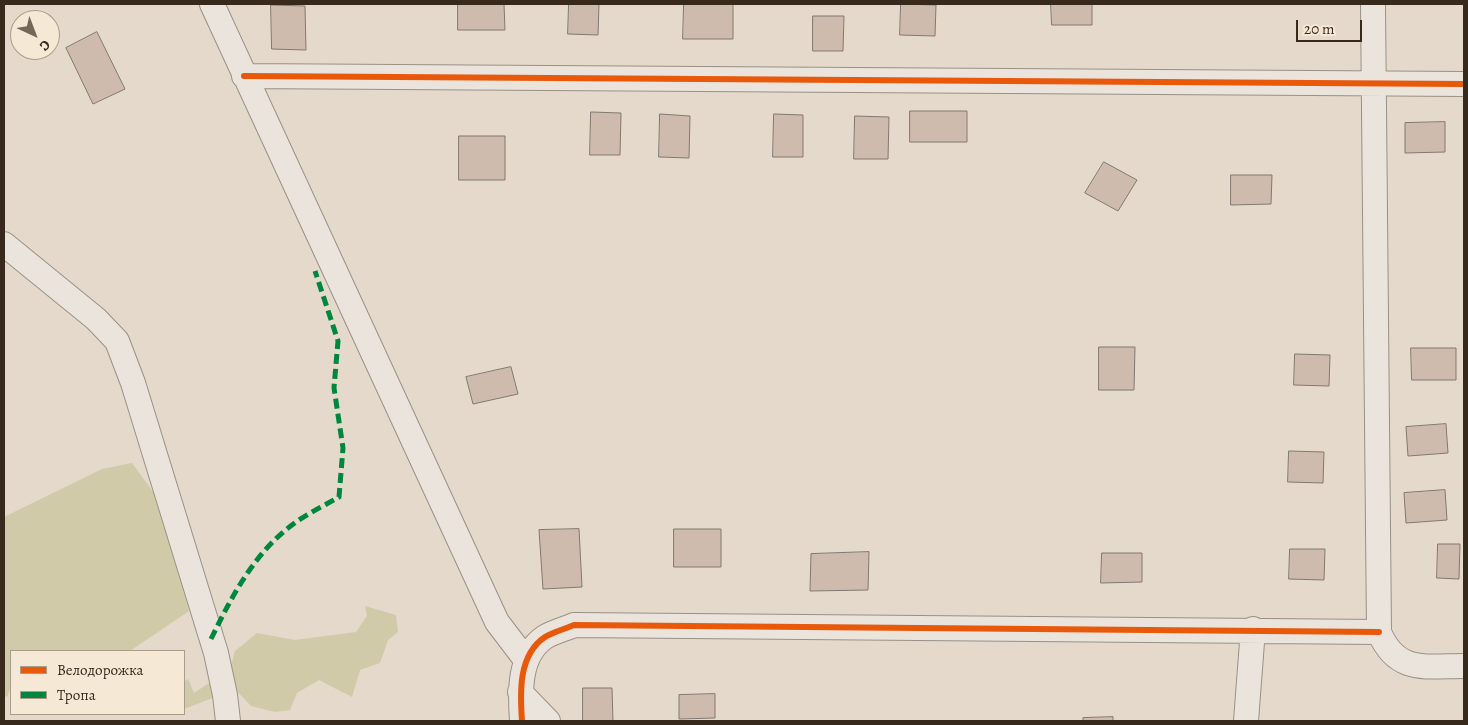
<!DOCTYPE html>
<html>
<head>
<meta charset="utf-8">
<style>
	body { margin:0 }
	#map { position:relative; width:1468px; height:725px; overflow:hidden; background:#e4d9ca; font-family:Alegreya,serif }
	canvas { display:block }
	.frame { position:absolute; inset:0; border:5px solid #38291d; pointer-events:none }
	.legend { position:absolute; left:10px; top:650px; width:175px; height:65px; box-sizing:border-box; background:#f5e8d5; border:1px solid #a99c8b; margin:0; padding:6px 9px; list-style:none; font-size:15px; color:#38291d }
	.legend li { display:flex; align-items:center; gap:10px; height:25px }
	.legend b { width:25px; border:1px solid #a99c8b }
	.north { position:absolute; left:10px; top:10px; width:50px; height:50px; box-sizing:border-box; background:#f5e8d5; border:1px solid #a99c8b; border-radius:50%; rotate:137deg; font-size:14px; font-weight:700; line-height:20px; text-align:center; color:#38291d }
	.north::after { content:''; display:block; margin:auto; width:18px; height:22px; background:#74675a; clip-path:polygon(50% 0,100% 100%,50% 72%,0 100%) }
	.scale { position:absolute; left:1296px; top:20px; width:66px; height:22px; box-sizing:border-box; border:2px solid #38291d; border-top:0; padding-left:6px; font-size:15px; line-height:18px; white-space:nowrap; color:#38291d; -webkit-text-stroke:4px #f5e8d5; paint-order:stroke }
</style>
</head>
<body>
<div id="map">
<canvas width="1468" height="725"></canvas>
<div class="frame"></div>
<ul class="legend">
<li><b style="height:6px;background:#e8590c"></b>Велодорожка</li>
<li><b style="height:6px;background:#00873e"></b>Тропа</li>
</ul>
<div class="north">С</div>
<div class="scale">20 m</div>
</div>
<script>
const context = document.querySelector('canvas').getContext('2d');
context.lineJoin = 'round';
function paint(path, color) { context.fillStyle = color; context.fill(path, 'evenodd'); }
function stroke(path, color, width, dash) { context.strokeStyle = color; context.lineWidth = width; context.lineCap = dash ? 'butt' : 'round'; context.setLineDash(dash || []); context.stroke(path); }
paint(new Path2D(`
	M132,463L159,500L189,611L130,651H11V687L7,697L4,695V517L102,469Z
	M365,606L396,615L398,632L388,640L380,663L360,670L352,697L319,680L297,693L290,710L275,712L251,706L231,685L229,673L235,651L257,633L295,640L356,632L367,616Z
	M188,679L194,693L209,683L215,697L184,709V682Z`), '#d1caa8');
const building = new Path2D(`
	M458,4H504L505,30H458Z
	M569,4H599L598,35L568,34Z
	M684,4H733V39H683Z
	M901,4L936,5L935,36L900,35Z
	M1051,4H1092V25H1052Z
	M271,5L305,6L306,50L272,49Z
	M813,16H844L843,51H813Z
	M97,32L125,89L93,104L66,48Z
	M910,111H967V142H910Z
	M591,112L621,113L620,155H590Z
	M660,114L690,116L689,158L659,157Z
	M774,114L803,115V157H773Z
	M855,116L889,117L888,159H854Z
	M1445,122V152L1405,153V123Z
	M459,136H505V180H459Z
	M1104,162L1137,180L1118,211L1085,193Z
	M1231,175H1272L1271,204L1231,205Z
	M1099,347H1135L1134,390H1099Z
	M1411,348H1456V380H1412Z
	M1295,354L1330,355L1329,386L1294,385Z
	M511,367L518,394L473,404L466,377Z
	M1446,424L1448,453L1408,456L1406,427Z
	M1289,451L1324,452L1323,483L1288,482Z
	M1445,490L1447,520L1406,523L1404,493Z
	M579,529L582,587L543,589L539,530Z
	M674,529H721V567H674Z
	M1438,544H1460L1459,579L1437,578Z
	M1290,549H1325L1324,580L1289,579Z
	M869,552L868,590L810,591L811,554Z
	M1102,553H1142V582L1101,583Z
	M583,688H612L613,721H583Z
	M715,694V718L679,719V695Z
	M1113,717V721H1083V718Z`);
paint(building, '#cfbbae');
stroke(building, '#807970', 1);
const minor = new Path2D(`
	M212,4L497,622L526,660
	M1373,4L1379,632C1397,674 1425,666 1464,666
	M244,76L1464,84
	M4,244L96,319L117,341L133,383L216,653L225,695L228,721
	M520,692L548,721
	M522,721C520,693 518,655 545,637C553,632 565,629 574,625L1379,632
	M1246,721L1253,629`);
stroke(minor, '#999187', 26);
stroke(minor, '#eae4dc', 24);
stroke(new Path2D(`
	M211,639C232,596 255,551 296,522C309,513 325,505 339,497L343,448L334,388L338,341L315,271`), '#00873e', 5, [10, 5]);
stroke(new Path2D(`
	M244,76L1464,84
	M522,721C520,693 518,655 545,637C553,632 565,629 574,625L1379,632`), '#e8590c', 6);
</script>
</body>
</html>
